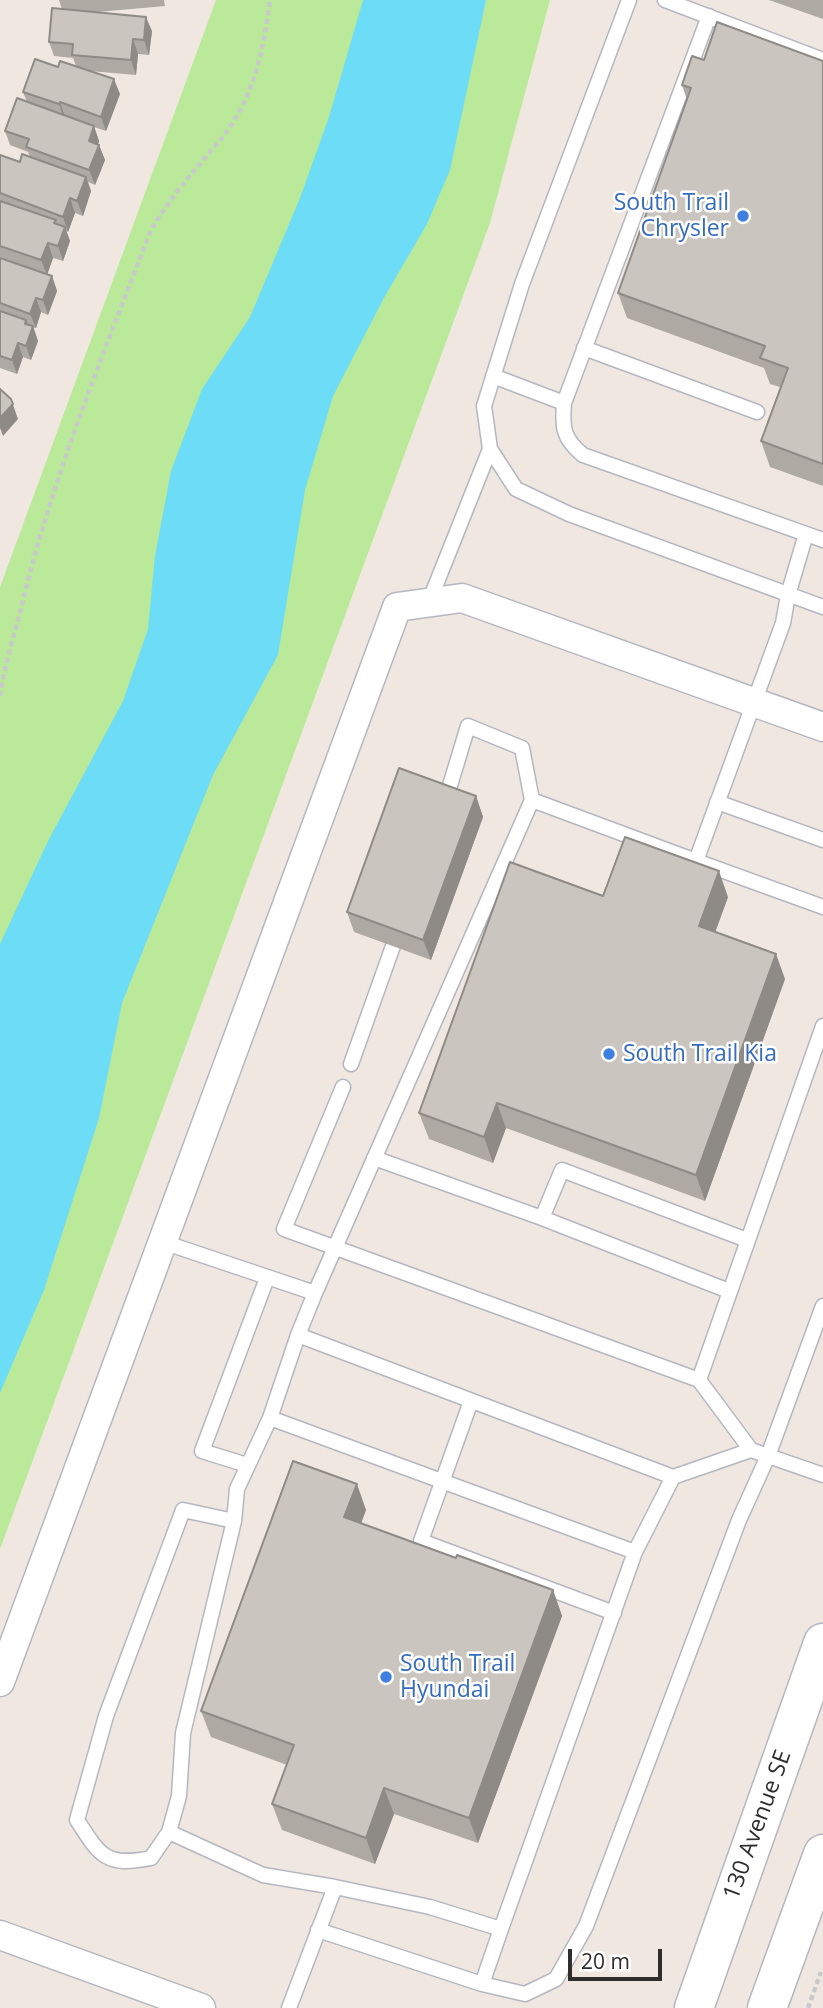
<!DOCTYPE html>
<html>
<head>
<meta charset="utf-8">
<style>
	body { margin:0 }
	#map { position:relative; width:823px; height:2008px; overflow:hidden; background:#f0e8e0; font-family:"Open Sans",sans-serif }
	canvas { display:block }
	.scale { position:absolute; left:568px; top:1949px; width:94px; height:32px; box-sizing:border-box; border:4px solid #2e2e2e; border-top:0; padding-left:9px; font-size:21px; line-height:24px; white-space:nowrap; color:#2e2e2e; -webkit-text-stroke:5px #fff; paint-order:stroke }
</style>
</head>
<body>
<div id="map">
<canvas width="823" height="2008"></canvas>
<div class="scale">20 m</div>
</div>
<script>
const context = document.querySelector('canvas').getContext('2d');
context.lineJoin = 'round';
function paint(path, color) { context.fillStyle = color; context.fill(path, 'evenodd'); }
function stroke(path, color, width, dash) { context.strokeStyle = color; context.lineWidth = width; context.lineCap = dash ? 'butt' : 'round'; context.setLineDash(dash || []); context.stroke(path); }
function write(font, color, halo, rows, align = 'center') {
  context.font = font + ' "Open Sans",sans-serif'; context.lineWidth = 5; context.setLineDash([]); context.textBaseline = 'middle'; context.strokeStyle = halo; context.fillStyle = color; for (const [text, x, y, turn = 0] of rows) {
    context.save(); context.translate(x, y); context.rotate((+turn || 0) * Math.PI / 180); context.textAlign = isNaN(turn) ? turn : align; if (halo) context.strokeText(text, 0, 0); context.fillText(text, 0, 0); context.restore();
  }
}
paint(new Path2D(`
	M216,0H550L490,223L0,1549V587Z`), '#bae999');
paint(new Path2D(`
	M363,0H486L450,170L427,224L385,296L333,396L305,490L278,655L213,775L122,1003L99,1118L44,1290L0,1393V944L48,841L123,701L148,629L155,556L171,471L202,389L250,317L300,198L329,117Z`), '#6ddcf7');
const lane = new Path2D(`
	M665,0L823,60
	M584,348L757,412
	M493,376L564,403L709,16
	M564,403C562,427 563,439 583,455L823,540
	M490,449L484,406L522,284L629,0
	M806,534L788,595L783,623L696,861L823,907
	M429,602L490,449L516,489L569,514L823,607
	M445,802L468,726L522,748L532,800
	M717,802L823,840
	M823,1026L699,1380L751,1450L823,1475
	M351,1064L393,946
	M343,1087L284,1229L699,1380
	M374,1158L542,1218L562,1170L747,1240
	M542,1218L729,1291
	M163,1242L315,1293L298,1335L673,1477
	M315,1293L532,800L696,861
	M471,1401L421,1541L614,1613
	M270,1418L635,1552
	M247,1465L202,1451L267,1278
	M234,1521L183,1510L106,1716L77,1820C100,1856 106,1867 151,1858L169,1832L179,1796L183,1733L234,1521L237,1489L270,1418L298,1335
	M169,1832L263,1875L335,1887
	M318,1930L482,1984L525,1994L556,1979L586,1926L739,1520L768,1456L823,1306
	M482,1984L501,1929
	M289,2008L335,1887L430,1907L501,1929L635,1552L673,1477L751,1450`);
const street = new Path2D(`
	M0,1682L397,607L462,598L823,727
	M0,1935L201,2008`);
const secondary = new Path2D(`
	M694,2008L823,1643
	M767,2008L823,1854`);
stroke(lane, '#b4b7c2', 17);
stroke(street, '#b4b7c2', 31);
stroke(secondary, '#b4b7c2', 41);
stroke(new Path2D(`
	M0,696C4,667 14,637 21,608C52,479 103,354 151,230C165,207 181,185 199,165C209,152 221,141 230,127C256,88 264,46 270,0
	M808,2008L821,1972`), '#c9c9c9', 4.5, [5, 3.5]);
stroke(lane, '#fff', 14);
stroke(street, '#fff', 28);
stroke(secondary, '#fff', 38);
paint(new Path2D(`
	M59,0H164L165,6L98,12L152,31L149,55L138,54L136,75L90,71L120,94L106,131L94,127L99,141L98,145H99L105,160L95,185L88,182L91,191L83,216L75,213L68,232L66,231L70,241L63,261L53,258L47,275L52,276L57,291L48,315L41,312L36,328H33L38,341L31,360L23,357L17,374L0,368V155L20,162L30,157L28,152L10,145L5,131L27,102L23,92L58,67L76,66L73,58L54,56L49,42L62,9Z
	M769,0H823V19Z
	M704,60L823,61V486L770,467L761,441L780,387L770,384L764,368L627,318L618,293L687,100L682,85Z
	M476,796L483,817L431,960L354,932L347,912Z
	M603,896L728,897L715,932L785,979L705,1201L506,1128L493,1163L429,1139L419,1113Z
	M366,1510L361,1524L456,1558L553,1590L562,1616L478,1843L394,1814L375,1864L282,1830L272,1804L287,1765L211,1737L201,1711Z`), '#afa9a4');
paint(new Path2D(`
	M146,17L152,31L149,55L144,40Z
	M133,39L138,54L136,75L131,60Z
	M114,79L120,94L106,131L101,117Z
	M60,102L65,117L64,119L59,104Z
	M94,126L99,141L94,156L89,141Z
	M99,145L105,160L95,185L89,170Z
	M86,177L91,191L83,216L77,201Z
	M70,198L75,213L68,232L63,217Z
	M65,227L70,241L63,261L58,246Z
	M48,243L53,258L47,275L41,260Z
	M52,276L57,291L48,315L43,300Z
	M36,298L41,312L36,328L30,314Z
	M26,320L31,332L33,326L38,341L31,360L26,346L25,324Z
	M18,343L23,357L17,374L12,360Z
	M11,399L18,419L3,436L0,428V418Z
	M476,796L483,817L431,960L423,940Z
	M719,871L728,897L708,952L699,926Z
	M776,954L785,979L705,1201L696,1175Z
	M497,1103L506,1128L493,1163L484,1137Z
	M357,1484L366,1510L353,1543L344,1517Z
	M553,1590L562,1616L478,1843L469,1818Z
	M384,1788L394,1814L375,1864L366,1838Z`), '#8e8a86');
const building = new Path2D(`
	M52,8L146,17L144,40L133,39L131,60L72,55L73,44L49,42Z
	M717,22L823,61V464L761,441L788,368L760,358L765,346L618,293L691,88L682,85L692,56L704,60Z
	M35,59L58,67L60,61L114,79L101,117L60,102L59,104L23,92Z
	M17,98L94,126L89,141L99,145L89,170L26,147L29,139L5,131Z
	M22,154L86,177L77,201L70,198L63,217L0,193V155L20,162Z
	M0,201L56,220L54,223L65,227L58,246L48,243L41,260L0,246Z
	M0,258L52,276L43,300L36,298L30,314L0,303Z
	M0,311L26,320L25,324L33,326L26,346L18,343L12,360L0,356Z
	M0,389L11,399L13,404L0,418Z
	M399,768L476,796L423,940L347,912Z
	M625,837L719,871L699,926L776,954L696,1175L497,1103L484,1137L419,1113L510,862L603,896Z
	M293,1461L357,1484L344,1517L456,1558L457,1555L553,1590L469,1818L384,1788L366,1838L272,1804L294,1745L201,1711Z`);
paint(building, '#cbc5bf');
stroke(building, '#8e8a86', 2);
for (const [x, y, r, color] of [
	[743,216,7,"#3f7fe0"],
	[609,1054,7,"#3f7fe0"],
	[386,1677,7,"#3f7fe0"]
]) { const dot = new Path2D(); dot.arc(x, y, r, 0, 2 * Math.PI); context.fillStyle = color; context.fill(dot); stroke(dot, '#fff', 2.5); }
write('23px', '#366cbe', '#fff', [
	["South Trail",729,203,"right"],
	["Chrysler",729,229,"right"],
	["South Trail Kia",623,1054],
	["South Trail",400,1664],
	["Hyundai",400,1690]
], 'left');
write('23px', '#2e2e2e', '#fff', [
	["130 Avenue SE",758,1825,-70]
]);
</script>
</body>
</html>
